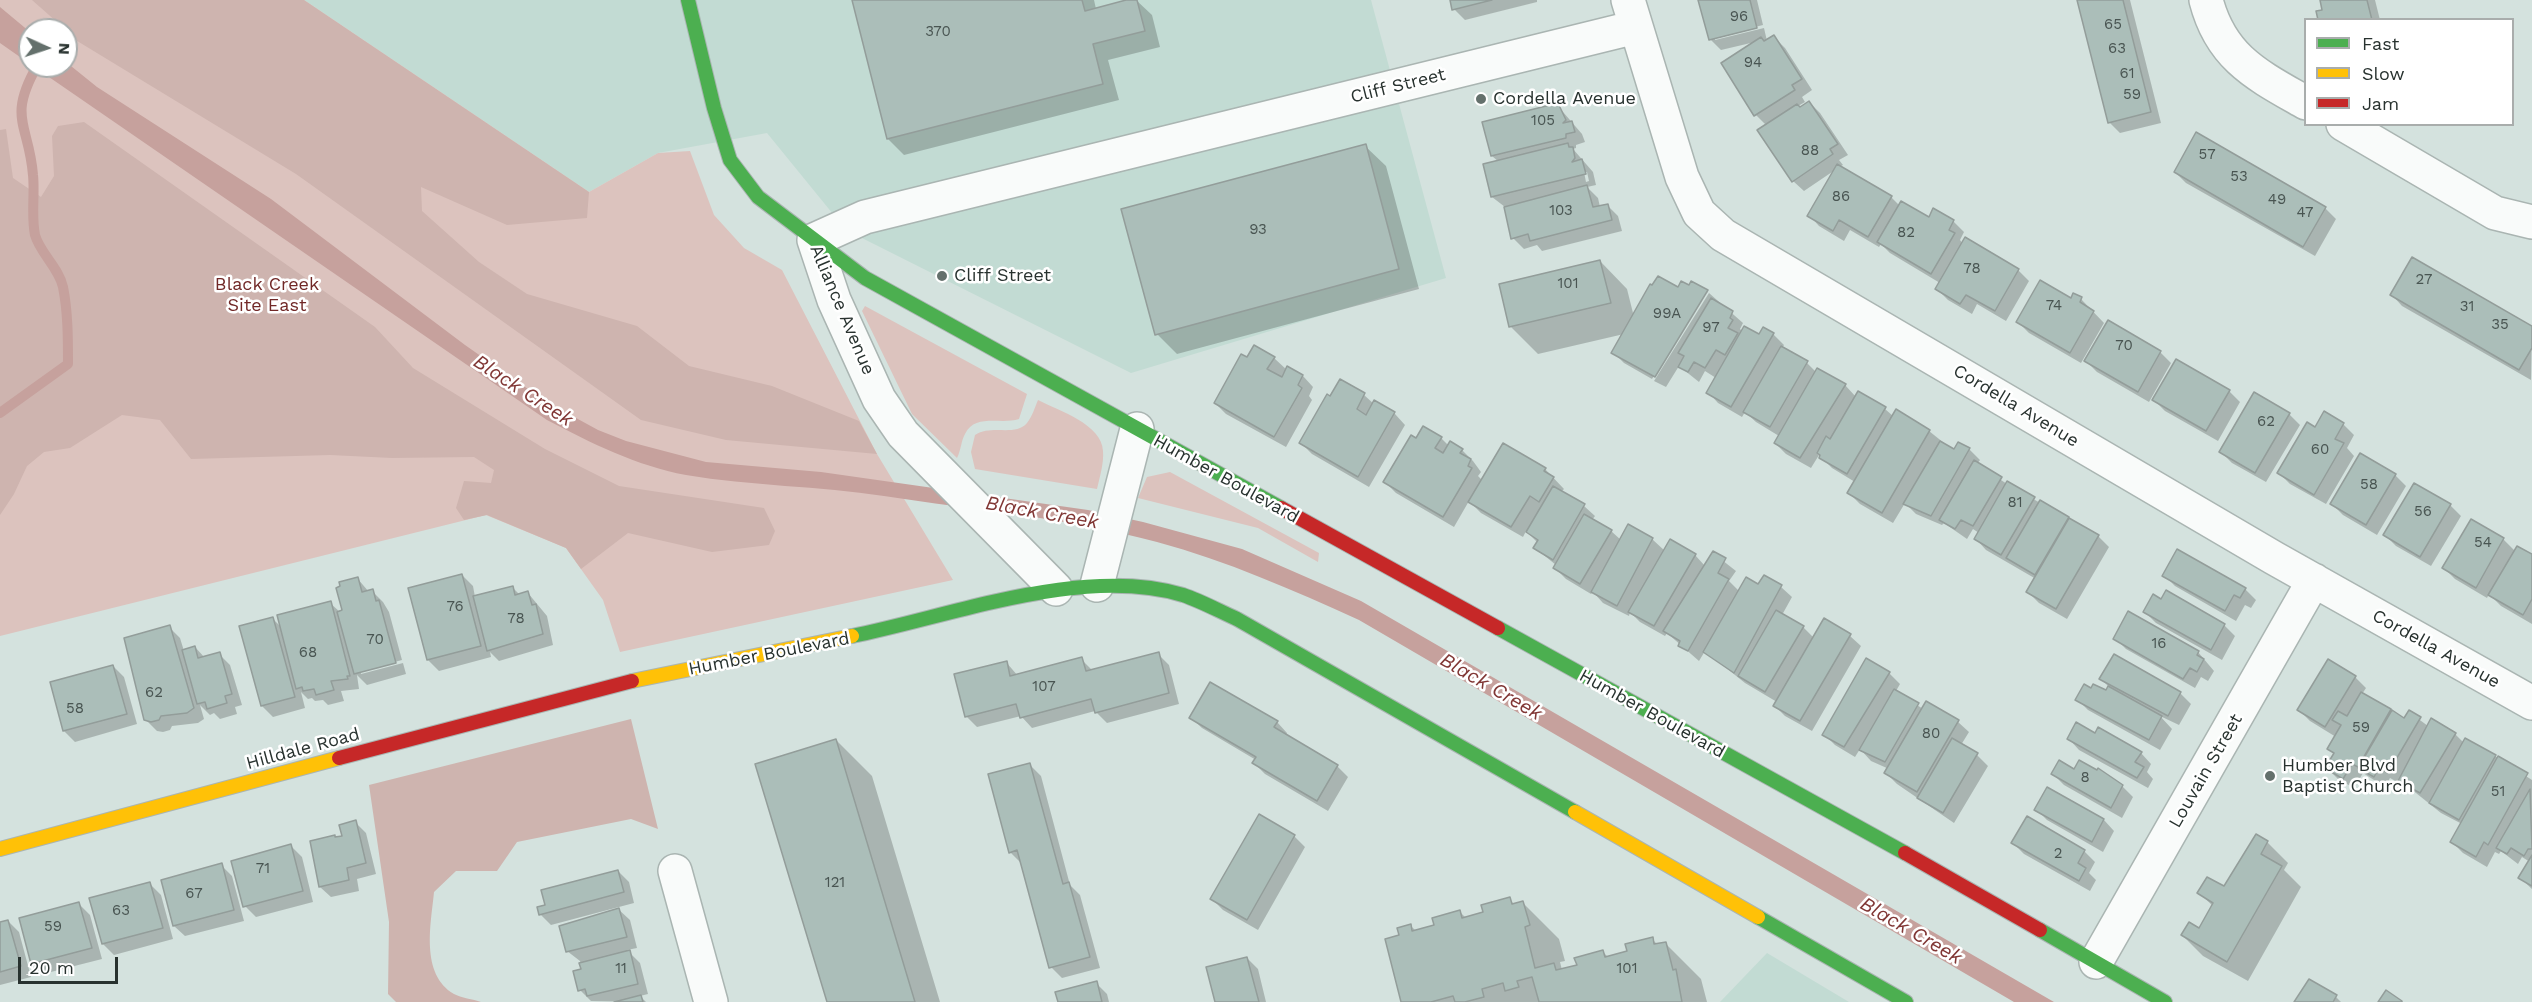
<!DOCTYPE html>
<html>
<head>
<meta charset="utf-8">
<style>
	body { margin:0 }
	#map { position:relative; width:2532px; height:1002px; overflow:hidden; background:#d4e2de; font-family:"Work Sans",sans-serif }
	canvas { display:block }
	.legend { position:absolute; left:2304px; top:18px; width:210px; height:108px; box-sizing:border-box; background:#fff; border:2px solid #a9adac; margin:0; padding:8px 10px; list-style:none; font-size:18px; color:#28322f }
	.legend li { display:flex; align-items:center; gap:12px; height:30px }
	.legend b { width:30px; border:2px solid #a9adac }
	.north { position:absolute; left:18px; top:18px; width:60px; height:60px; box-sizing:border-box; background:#fff; border:2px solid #a9adac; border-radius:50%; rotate:93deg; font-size:16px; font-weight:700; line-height:24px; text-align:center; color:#28322f }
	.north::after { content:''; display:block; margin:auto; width:21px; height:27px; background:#64706c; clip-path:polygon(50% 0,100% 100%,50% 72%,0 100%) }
	.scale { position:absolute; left:18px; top:957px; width:100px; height:27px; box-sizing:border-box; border:3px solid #28322f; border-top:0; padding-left:8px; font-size:18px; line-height:21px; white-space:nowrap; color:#28322f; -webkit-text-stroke:4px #fff; paint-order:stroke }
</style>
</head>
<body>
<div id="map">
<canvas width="2532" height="1002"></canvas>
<ul class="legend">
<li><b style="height:8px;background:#4caf50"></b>Fast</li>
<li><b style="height:8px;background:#ffc107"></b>Slow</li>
<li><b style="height:8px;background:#c62828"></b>Jam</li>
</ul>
<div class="north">N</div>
<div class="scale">20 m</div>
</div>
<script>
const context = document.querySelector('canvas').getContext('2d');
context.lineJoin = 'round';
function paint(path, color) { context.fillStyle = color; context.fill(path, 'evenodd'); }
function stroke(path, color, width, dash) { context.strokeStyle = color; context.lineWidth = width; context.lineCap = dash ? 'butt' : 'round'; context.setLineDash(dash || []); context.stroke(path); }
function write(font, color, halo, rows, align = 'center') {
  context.font = font + ' "Work Sans",sans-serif'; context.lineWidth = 5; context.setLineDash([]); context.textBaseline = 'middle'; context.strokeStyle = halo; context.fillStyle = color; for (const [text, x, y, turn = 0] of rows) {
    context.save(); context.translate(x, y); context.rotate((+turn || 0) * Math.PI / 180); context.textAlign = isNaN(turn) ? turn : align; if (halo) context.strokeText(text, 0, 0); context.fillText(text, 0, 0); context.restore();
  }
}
paint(new Path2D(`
	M304,0H1371L1446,278L1131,373L846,230L767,133L658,153L589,192Z
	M1767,953L1849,1002H1720Z`), '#c2dbd3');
paint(new Path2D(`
	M0,0H304L589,192L658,153L690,151L714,215L744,248L782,270L877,454L953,580L620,652L603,600L566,548L486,515L0,636ZM30,30H66V66H30Z
	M865,306L1027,394L1019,419C1001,425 975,413 965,434C961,441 961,450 957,458L912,414L862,311Z
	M1038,400C1059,411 1102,424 1103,451C1104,463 1100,476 1097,489L975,469L971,452L975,435C992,424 1015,437 1027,423C1032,417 1035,407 1038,400Z
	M1170,472L1319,553L1318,562L1258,528L1138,498L1147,477Z`), '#dcc3be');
paint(new Path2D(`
	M32,0H304L589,192L587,218L507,225L421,187L422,211L479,262L527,294L637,326L689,366L772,386L859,421L877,454L726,440L641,420L296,174L69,36L66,30Z
	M84,122L375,327L413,368L545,449L619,486L764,508L775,531L769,545L712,552L628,533L581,569L566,548L487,515L464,520L456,508L464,481L491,483L494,470L474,457L392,458L330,455L191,459L160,420L122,415L70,448L44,452L27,466L14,494L0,515V130L6,129L13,178L41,197L54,176L52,136L58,126Z
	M631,719L658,829L631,819L517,842L497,871H456L434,892C431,924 420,974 454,994C461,998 473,999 481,1002H396L388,994L389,922L369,785Z`), '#ceb4af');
paint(new Path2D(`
	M0,7L30,32V64L0,43Z
	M66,62L97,87L271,199L465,345L545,401L598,430L626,441L706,462L821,472L1088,510L1143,522L1242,549L1361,601L2054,1002H2014L1359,620C1293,590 1227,561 1157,542C1068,518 975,510 884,496C819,486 751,486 686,475C637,466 591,443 547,420L33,66H66Z`), '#c6a19d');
paint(new Path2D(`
	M853,0H1094L1096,9L1136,0L1152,15L1160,47L1108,60L1119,100L904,155L888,139Z
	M1451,0H1537V2L1465,20L1454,9Z
	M1700,0H1757L1763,25L1715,37V40L1764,28L1767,41L1774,37L1785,48L1812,90L1802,97L1805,102L1798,106L1800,108L1809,102L1820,113L1848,155L1839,160L1843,165L1839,167L1891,197L1900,206L1929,219L1953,221L1964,232L1960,240L1963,244L2018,270L2029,281L2006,321L1977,304L1972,314L1948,300L1937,289L1940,283L1890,253L1881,244L1879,247L1850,230L1844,241L1819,226L1809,215L1835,170L1804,191L1793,181L1767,126L1756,115L1755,42L1721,50L1710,39Z
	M2078,0H2130L2161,123L2120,133L2109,122Z
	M2322,0H2375L2380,20H2320L2324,11Z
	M1557,105L1582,134L1585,142L1576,145V148L1573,149L1593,172L1596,185L1587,187L1598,198L1600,207L1607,205L1618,216L1622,231L1542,251L1537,245L1524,249L1513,238L1505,207L1492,197L1485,165L1499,162L1492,156L1484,123ZM1584,172H1587L1589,181L1586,182Z
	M1365,146L1386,166L1419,289L1177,354L1157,334Z
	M2175,172L2325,208L2336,219L2315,256L2186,183Z
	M1600,261L1627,289L1634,317L1692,283L1708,293H1705L1652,379L1624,363L1613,352L1624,334L1538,354L1510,326Z
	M1709,293L1743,323L1740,329L1743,332L1759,337L1773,334L1784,345L1782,348L1807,363L1816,372L1845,385L1856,397L1858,393L1885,409L1893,416L1929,431L1954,451L1969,449L1980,460L1977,464L2007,484L2098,536L2109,547L2067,619L2039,603L2028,592L2036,579L1986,550L1976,539L1979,533L1973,529L1967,539L1944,523L1942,525L1916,514L1905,503L1893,523L1860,504L1849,493L1855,482L1832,468L1819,455L1811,468L1786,454L1775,443L1779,436L1756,422L1745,412L1742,417L1718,403L1708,392L1716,378L1705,371L1699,382L1679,366L1666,387L1654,381Z
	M2392,295L2532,328L2531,380L2402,306Z
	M2081,299L2104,323L2081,363L2029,333L2018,322L2071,300Z
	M2108,322L2160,352L2171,363L2149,402L2097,372L2086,361Z
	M1274,358L1287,370L1288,368L1303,376L1313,387L1309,396L1312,400L1286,447L1226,414L1215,403L1248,359Z
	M1340,381L1364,395L1374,404L1375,402L1395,414L1405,425L1369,487L1312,454L1301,443Z
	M2229,391L2240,402L2218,441L2165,411L2154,400Z
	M2324,413L2343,424L2354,435L2347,448L2354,456L2326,504L2290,484L2279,473L2316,429Z
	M2289,414L2300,425L2266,482L2232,463L2221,452Z
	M1441,438L1449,446L1462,450L1473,461L1481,472L1478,476L1483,481L1545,469L1564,489L1561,492L1584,506L1595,516L1592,520L1611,531L1621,540L1652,539L1665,551L1695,555L1705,566L1713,553L1736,571L1729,581L1740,592L1759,586L1764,577L1781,587L1792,597L1782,615L1803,627L1814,638L1850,636L1861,646L1812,731L1785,716L1775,706L1777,702L1745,683L1705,651L1699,661L1667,633L1665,636L1640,622L1630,612L1629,616L1603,603L1593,592L1591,594L1566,579L1555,568L1556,565L1535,548L1538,543L1526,531L1523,537L1481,513L1469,501L1454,527L1396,493L1385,482L1417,440Z
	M2395,475L2406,486L2377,535L2343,515L2332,504Z
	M2450,505L2461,516L2431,566L2396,546L2385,535Z
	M2471,521L2504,540L2516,552L2532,556V624L2501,606L2489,594L2487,598L2455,579L2444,568Z
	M462,575L473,586L475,597L512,587L520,595L528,593L547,616L553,645L499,661L490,652L491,657L439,671L428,660Z
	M2164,575L2245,589L2256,600L2251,608L2245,605L2236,621L2175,586Z
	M357,578L369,592L372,591L383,602L389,612L402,660L361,671V674L403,663L406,674L367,685L357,675L359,689L341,691L344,701L328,705L323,700L315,701L312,698L308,699L301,692L305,708L273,717L262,706L273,619L281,627L330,603L340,612L343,611Z
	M2145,612L2224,625L2235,636L2222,660L2156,623Z
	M2129,613L2198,652L2214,671L2208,681L2201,677L2195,688L2126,649L2115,638Z
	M169,627L180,638L184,651L195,647L205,658L219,654L230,665L242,705L235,707L237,714L220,719L214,713L210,715L200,705L204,719L198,723L172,726L170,730L163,732L157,731L145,719Z
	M1158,654L1169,665L1179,704L1107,723L1095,711L1032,728L1021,716L977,727L966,716L1006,662L1018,676L1081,659L1093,671Z
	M113,666L124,677L137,724L75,742L64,731Z
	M1889,673L1900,684L1896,691L1923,709L1958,722L1969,732L1961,745L1977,755L1988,766L1954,823L1897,784L1886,773L1889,769L1871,761L1860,749L1855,757L1835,745L1824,734Z
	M2355,677L2366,688L2362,694L2405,720L2409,712L2428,726L2455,734L2464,743L2495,756L2532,780V889L2520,878L2530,862L2522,857L2518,864L2501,851L2499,854L2495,852L2487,867L2463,853L2452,842L2462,824L2441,813L2401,781L2399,783L2390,778L2385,787L2363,773L2354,788L2338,779L2327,768L2335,754L2329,749L2336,737L2310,721L2299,710Z
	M2101,679L2180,693L2191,704L2179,725L2160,716L2172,729L2160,750L2088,710L2077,699L2106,692L2109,687Z
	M1191,718L1277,722L1287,733L1286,736L1337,766L1348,777L1328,811L1265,774L1254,763L1256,760L1202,728Z
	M2096,735L2141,753L2151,764L2147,772L2153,779L2148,788L2079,750L2069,739Z
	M836,740L872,776L940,1002H828Z
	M1030,765L1041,776L1070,885L1080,895L1100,968L1062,978L1051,967L1021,863L1010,852Z
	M2075,771L2122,786L2133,797L2122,818L2064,785L2053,774Z
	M2036,809L2104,820L2114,831L2103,852L2047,820Z
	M355,822L366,833L376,874L357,879L359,891L331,897L320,887L337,839L343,837Z
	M1294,836L1305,847L1258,930L1223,910L1212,899Z
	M2267,842L2288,863L2284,870L2301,887L2248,981L2203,956L2182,935L2199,930L2213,906L2199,893L2224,888Z
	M2013,843L2084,851L2095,862L2089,873L2096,880L2090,891L2024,854Z
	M291,846L302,857L313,902L256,917L245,906Z
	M221,865L232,876L244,921L185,936L174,926Z
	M618,871L629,882L634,903L551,925L540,914L547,906Z
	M150,884L161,895L173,939L114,955L103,944L91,899Z
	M1509,899L1515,905L1523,903L1559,939L1565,961L1560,962L1562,970L1579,966L1603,952L1609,958L1628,952L1652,939L1658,945L1665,943L1701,979L1707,1002H1403L1401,936L1410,925L1416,931L1436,926L1460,912L1466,918L1485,913Z
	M79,904L90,915L102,959L43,974L33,964Z
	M617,908L630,920L637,948L627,950L640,963L648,994L640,996L646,1002L591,1001L580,990L583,970L580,961L567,951Z
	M8,921L19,932L31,977L0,985V923Z
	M1247,958L1258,969L1266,1002H1217Z
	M1096,983L1107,994L1109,1002H1059Z
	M2336,997L2341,1002H2296Z`), '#0003');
stroke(new Path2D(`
	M0,413L68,364C68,339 68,312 63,287C59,268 40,253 35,235C31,216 35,194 33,175C29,124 7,119 37,66`), '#c6a19d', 10);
const building = new Path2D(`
	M852,0H1082L1085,11L1126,0H1137L1145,31L1093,44L1103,84L887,139Z
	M1450,0H1492L1452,10Z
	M1698,0H1750L1757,28L1709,40Z
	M2077,0H2123L2151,112L2108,123Z
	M2320,0H2367L2372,20H2318L2316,11L2322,10Z
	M1774,35L1802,79L1792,85L1795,90L1754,116L1721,63L1761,37L1764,41Z
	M1809,101L1838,144L1830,149L1833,154L1792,182L1757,130L1797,104L1800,107Z
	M1558,103L1566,120L1563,123L1572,121L1575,132L1566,134V138L1491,156L1482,122Z
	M2196,132L2326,207L2303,247L2174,172Z
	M1568,143L1569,147H1573L1575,158L1572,162L1582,159L1586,174L1491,197L1483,164Z
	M1366,144L1399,269L1155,335L1121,209Z
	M1837,164L1892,196L1868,237L1839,220L1833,231L1807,216Z
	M1587,185L1593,207L1608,204L1612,220L1530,241L1528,234L1511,239L1504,207Z
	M1901,201L1929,217L1933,208L1954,220L1949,230L1955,233L1931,274L1877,242Z
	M1965,237L2019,269L1995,311L1966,295L1960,304L1935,289Z
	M2412,257L2532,326V348L2519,370L2390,295Z
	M1600,260L1611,303L1509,327L1499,284Z
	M1658,276L1678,287L1681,281L1689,285L1691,281L1708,290L1655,377L1611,353L1650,284L1652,285Z
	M2040,280L2071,298L2073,293L2082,297L2080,302L2094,311L2070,353L2016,322Z
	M1711,298L1733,311L1730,318L1733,320L1728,328L1738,333L1725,355L1716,350L1705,368L1694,362L1688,372L1678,367L1684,356L1678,353Z
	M2108,320L2161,351L2138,392L2084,361Z
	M1744,326L1759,334L1763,327L1774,333L1731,407L1706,393Z
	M1254,345L1275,357L1267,369L1282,377L1287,366L1303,375L1298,385L1302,388L1274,437L1214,403L1241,354L1247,357Z
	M1781,346L1808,361L1770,427L1743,412Z
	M2176,359L2230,390L2206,431L2152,400Z
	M1817,368L1846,384L1800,458L1774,443Z
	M1340,379L1365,393L1357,409L1366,415L1374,400L1395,412L1358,477L1299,443L1327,394L1330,396Z
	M1858,391L1886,407L1847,474L1819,458L1820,455L1817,453L1826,436L1830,439Z
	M2254,392L2290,413L2255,473L2219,452Z
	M1896,409L1930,430L1882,513L1847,493Z
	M2324,411L2344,423L2335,439L2344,443L2314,495L2277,473L2307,422L2315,427Z
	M1423,426L1442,437L1435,448L1443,453L1450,441L1463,449L1460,453L1471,459L1468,466L1472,468L1443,517L1383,482L1411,435L1416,438Z
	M1940,441L1954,449L1958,442L1970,448L1931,516L1903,504Z
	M1503,443L1546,468L1544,471L1554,477L1539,502L1530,496L1511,527L1468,502Z
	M2360,453L2396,474L2366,525L2330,504Z
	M1974,460L2002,477L1973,526L1961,520L1955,529L1939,520Z
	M2007,481L2035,497L2001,555L1974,539Z
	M2414,483L2451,504L2420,557L2383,535Z
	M1553,486L1585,504L1553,560L1533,548L1538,540L1526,532Z
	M2040,500L2069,517L2035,575L2006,558Z
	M1584,514L1612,530L1580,584L1553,568Z
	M2069,518L2099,535L2056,609L2026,592Z
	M2471,519L2504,538L2476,588L2442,568Z
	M1628,524L1653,538L1617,606L1591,592Z
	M1670,539L1696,554L1654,626L1628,612Z
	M2517,546L2532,554V599L2523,615L2488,595Z
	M2177,549L2246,588L2240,598L2234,595L2225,611L2162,576Z
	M1713,551L1726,558L1718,573L1729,579L1688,651L1678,646L1680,641L1663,631Z
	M462,574L481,646L427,660L408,588Z
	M1764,575L1782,585L1734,673L1703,652L1746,577L1758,584Z
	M358,577L362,592L373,589L376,601L379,600L396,663L354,674L337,612L342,610L336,588L340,586L339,582Z
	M513,586L515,595L528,591L532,605L536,604L543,634L487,651L473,596Z
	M2166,590L2225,624L2211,650L2143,612L2153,594L2161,599Z
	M331,601L350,676H347L348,679L331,681L334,690L316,695L314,689L303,691L302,687L296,689L277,615Z
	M1776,610L1804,626L1765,692L1738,676Z
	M2128,611L2199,651L2197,655L2204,659L2197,672L2190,668L2183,679L2113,639Z
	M273,617L295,697L261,706L239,626Z
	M1824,618L1851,634L1800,721L1773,706Z
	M170,625L194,708L187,713L161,716L159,720L151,722L144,720L124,638Z
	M195,646L198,658L220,652L232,694L225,696L227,703L207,709L205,702L197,704L182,650Z
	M1159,652L1169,693L1095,713L1091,699L1020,718L1016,704L965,717L954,674L1007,661L1010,676L1082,657L1086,671Z
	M2114,654L2181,692L2168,716L2099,679Z
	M1866,658L1890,672L1844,747L1822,735Z
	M2328,659L2356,676L2325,727L2297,710Z
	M113,665L127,714L63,731L50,682Z
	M1210,682L1278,721L1274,727L1338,765L1317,801L1252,763L1256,757L1189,718Z
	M2084,684L2091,688L2093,684L2106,690L2108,686L2162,716L2149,740L2075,700Z
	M1894,689L1919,703L1885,762L1859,750Z
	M2361,692L2391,709L2358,767L2352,764L2343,779L2325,768L2334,753L2327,749L2341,725L2332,720L2338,711L2347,716Z
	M1926,701L1959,720L1917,792L1884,773Z
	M2392,710L2404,718L2409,710L2421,717L2388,773L2379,768L2374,777L2358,768Z
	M2431,718L2456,733L2420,793L2398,781Z
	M2076,722L2095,733L2098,727L2142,752L2135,762L2144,767L2137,778L2067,739Z
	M1952,738L1978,753L1943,813L1917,798Z
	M2465,738L2496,755L2459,820L2429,803Z
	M836,739L915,1002H827L755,764Z
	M2498,756L2528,773L2488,845L2484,842L2476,857L2450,842Z
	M2059,760L2074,769L2079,760L2097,770L2098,768L2123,785L2111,808L2051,774Z
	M1030,763L1063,884L1069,882L1090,957L1049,968L1017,850L1009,853L988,774Z
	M2047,787L2104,819L2092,842L2034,810Z
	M2530,789L2532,849H2528L2524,856L2511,848L2507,854L2496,848Z
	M1259,814L1295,835L1247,920L1210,899Z
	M2027,816L2085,850L2078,863L2086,868L2079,881L2011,843Z
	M356,820L366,863L347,868L349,880L319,887L310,841L335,835V837L342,836L339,825Z
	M2256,834L2268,841L2261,854L2282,866L2227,962L2181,935L2189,922L2199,928L2213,903L2197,893L2207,877L2224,886Z
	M291,844L303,891L243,907L231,861Z
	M2532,855V886L2518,878Z
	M222,863L234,910L173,926L161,880Z
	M618,870L624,892L539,915L537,907L545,905L541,890Z
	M150,882L163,928L102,944L89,898Z
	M1510,897L1512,904L1523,901L1530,925L1525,927L1535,968L1554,963L1556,970L1577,965L1574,958L1603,950L1605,957L1627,951L1625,944L1653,937L1654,944L1666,942L1673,970L1676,969L1682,1002H1539L1532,977L1517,981L1519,987L1505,991L1503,983L1482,989L1484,997L1465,1002H1455L1453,996L1431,1002H1401L1385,939L1399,935L1397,928L1411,924L1412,931L1434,925L1432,918L1460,910L1462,918L1483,912L1481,905Z
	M79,902L92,948L31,964L19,918Z
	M619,908L627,937L566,952L559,926Z
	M8,920L21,966L0,972V922Z
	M630,950L638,984L587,996L585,989L578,991L573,971L581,969L579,963Z
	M1247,957L1259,1002H1215L1206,967Z
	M2309,979L2337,995L2333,1002H2294Z
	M1097,981L1102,1002H1058L1055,992Z
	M2386,990L2402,1001V1002H2378Z
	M641,995L643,1002H614Z`);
paint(building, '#abbeb9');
stroke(building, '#939d9a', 1.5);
const street = new Path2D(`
	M1628,0L1682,177L1699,213L1723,235L2274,558L2532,703
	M2206,0C2221,58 2257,75 2306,103
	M2343,124L2495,213L2532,222
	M1097,585L1137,429
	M1056,589L903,434L879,399L834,300L814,240L865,217L1636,27
	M675,871L711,1002
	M2096,962L2314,580`);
const fast = new Path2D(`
	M688,0L714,108L730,160L758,197L865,278L1281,508
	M1498,628L1905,853
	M852,636C952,616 1082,565 1183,595C1201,601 1219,611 1237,619L1575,812
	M1758,917L1906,1002
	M2040,930L2165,1002`);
const slow = new Path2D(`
	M632,681L852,636
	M1575,812L1758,917
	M0,849L339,758`);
const jam = new Path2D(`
	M1281,508L1498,628
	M339,758L632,681
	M1905,853L2040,930`);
stroke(street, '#aab5b2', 36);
stroke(fast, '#aab5b2', 16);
stroke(slow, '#aab5b2', 16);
stroke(jam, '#aab5b2', 16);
stroke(street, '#f9fbfa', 33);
stroke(fast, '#4caf50', 14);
stroke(slow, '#ffc107', 14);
stroke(jam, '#c62828', 14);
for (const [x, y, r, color] of [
	[1481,99,6,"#64706c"],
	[942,276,6,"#64706c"],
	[2270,776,6,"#64706c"]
]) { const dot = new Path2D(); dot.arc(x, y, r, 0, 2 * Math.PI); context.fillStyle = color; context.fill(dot); stroke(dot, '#fff', 2); }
write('15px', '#495552', null, [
	["96",1739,17],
	["65",2113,25],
	["370",938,32],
	["63",2117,49],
	["94",1753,63],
	["61",2127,74],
	["59",2132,95],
	["105",1543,121],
	["88",1810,151],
	["57",2207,155],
	["53",2239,177],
	["86",1841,197],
	["49",2277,200],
	["103",1561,211],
	["47",2305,213],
	["93",1258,230],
	["82",1906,233],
	["78",1972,269],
	["27",2424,280],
	["101",1568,284],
	["74",2054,306],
	["31",2467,307],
	["99A",1667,314],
	["35",2500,325],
	["97",1711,328],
	["70",2124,346],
	["62",2266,422],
	["60",2320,450],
	["58",2369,485],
	["81",2015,503],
	["56",2423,512],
	["54",2483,543],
	["76",455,607],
	["78",516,619],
	["70",375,640],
	["16",2159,644],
	["68",308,653],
	["107",1044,687],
	["62",154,693],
	["58",75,709],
	["59",2361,728],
	["80",1931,734],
	["8",2085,778],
	["51",2498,792],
	["2",2058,854],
	["71",263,869],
	["121",835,883],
	["67",194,894],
	["63",121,911],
	["59",53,927],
	["11",621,969],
	["101",1627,969]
]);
write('18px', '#28322f', '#fff', [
	["Cliff Street",1398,86,-14],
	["Alliance Avenue",842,310,67],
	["Cordella Avenue",2016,406,31],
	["Humber Boulevard",1226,479,29],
	["Cordella Avenue",2436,649,29],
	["Humber Boulevard",769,654,-11],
	["Humber Boulevard",1652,714,29],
	["Hilldale Road",303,749,-15],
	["Louvain Street",2206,771,-60]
]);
write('18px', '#28322f', '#fff', [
	["Cordella Avenue",1493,99],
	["Cliff Street",954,276],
	["Humber Blvd",2282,766],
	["Baptist Church",2282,787]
], 'left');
write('18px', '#712827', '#fff', [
	["Black Creek",267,285],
	["Site East",267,306]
]);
write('italic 20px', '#813735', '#fff', [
	["Black Creek",523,391,33],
	["Black Creek",1042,513,10],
	["Black Creek",1491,687,30],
	["Black Creek",1911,931,30]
]);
</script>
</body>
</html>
